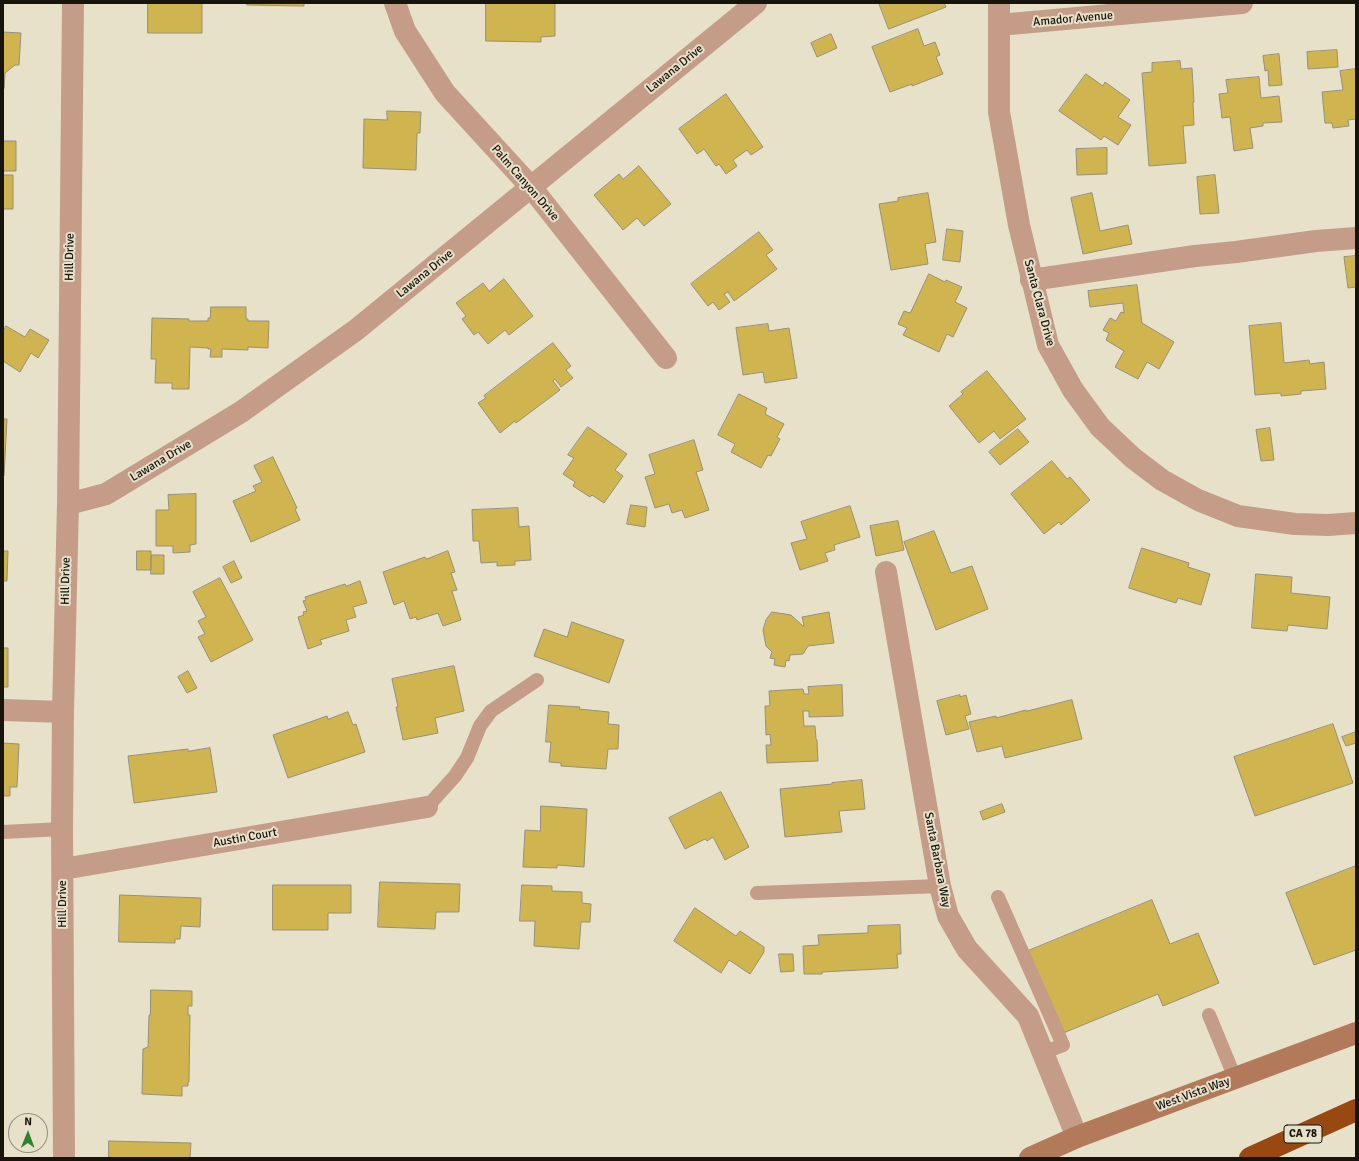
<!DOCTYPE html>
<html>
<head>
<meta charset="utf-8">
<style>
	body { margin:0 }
	#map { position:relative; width:1359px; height:1161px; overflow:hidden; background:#e8e1ca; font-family:Signika,sans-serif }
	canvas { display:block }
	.frame { position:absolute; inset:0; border:4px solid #17140c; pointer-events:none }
	.north { position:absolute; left:8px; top:1113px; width:40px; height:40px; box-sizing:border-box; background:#e8e1ca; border:1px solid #948f7e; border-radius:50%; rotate:1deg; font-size:11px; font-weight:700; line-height:16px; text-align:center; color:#17140c }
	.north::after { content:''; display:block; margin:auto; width:14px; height:18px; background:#2d8331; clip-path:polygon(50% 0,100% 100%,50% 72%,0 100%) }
</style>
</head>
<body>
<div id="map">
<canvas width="1359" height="1161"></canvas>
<div class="frame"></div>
<div class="north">N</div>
</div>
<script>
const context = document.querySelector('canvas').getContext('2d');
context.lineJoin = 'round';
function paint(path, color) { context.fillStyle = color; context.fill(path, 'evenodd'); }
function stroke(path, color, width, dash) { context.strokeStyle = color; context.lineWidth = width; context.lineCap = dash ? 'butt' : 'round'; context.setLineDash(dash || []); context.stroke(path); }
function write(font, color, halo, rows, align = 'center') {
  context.font = font + ' Signika,sans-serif'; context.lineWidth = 4; context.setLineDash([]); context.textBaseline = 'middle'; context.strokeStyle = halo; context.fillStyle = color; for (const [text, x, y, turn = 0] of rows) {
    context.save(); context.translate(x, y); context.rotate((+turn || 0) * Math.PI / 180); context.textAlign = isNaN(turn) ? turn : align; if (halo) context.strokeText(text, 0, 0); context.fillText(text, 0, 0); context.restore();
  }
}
const building = new Path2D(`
	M148,3H202V33H148Z
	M247,3H304V6L247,5Z
	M486,3H555V36L541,37V42L486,41Z
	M879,3H944L946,7L889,29Z
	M918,29L924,46L935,42L940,55L936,57L943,74L912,86V84L890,92L872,47Z
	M3,32L21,33L19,65H15L5,73L4,88Z
	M831,34L837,48L817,57L811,43Z
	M1337,50L1338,67L1308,69L1307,52Z
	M1279,54L1282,85L1269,86L1268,70L1265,71L1263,56Z
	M1180,61L1181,69L1192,68L1194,102H1193L1194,125L1183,126L1186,163L1149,166L1142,73L1152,72V63Z
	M1356,69V119L1348,120L1349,126L1333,128L1332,123H1325L1322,92L1343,90L1340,71Z
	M1086,74L1103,86L1105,82L1130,100L1118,117L1131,125L1118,145L1104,136L1101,140L1059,111Z
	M1259,77L1261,98L1279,96L1282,122L1263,123V126L1250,128L1253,148L1234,151L1230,117L1222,118L1219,94L1228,93L1226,80Z
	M726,94L763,147L751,155L747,150L733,160L737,166L726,174L719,164L716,166L704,149L697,154L679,129Z
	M387,111L421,112L420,133H417L416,170L363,168L364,119L387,120Z
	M3,141H16V171H4L3,175H13V209H3Z
	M1107,148V174L1077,175L1076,149Z
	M639,166L671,204L644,226L637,218L623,230L594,195L619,174L623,179Z
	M1215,175L1219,213L1200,214L1197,177Z
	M928,193L936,242L925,244L928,264L891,270L879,204L898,201V198Z
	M1092,193L1100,231L1128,225L1132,244L1083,254L1071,198Z
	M947,229L963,231L960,262L943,260Z
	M759,232L773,250L766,255L777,269L734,301L728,292L724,294L730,302L719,310L713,302L708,306L691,284Z
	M1356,256V287L1348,288L1344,257Z
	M929,274L945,282L946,280L962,287L955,302L967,308L953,337L947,334L939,352L903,335L907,328L898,324L904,311L910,313Z
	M504,279L533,316L509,335L505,330L488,344L478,332L474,335L462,319L466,316L456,303L483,283L489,291Z
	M1137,285L1142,323L1174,342L1159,369L1147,362L1138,379L1115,367L1124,351L1106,340L1109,333L1103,330L1110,318L1116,321L1121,312L1124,313L1123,303L1090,307L1088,291Z
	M211,307H246V319H248V321H269L268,348L248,347V350L222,349V357H210L211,349H208V348L190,347L189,389H172V383H155L156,359H151L152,318L189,319V321H208V318H210Z
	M1281,323L1284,363L1309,360L1310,364L1324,362L1326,389L1301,391V394L1281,396V393L1255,395L1249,326Z
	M768,324L769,331L789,328L797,378L765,383L763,372L743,375L736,328Z
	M6,326L25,337L30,329L49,340L38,358L31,353L20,372L3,361V332Z
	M553,343L571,366L566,370L573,378L561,387L555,379L553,381L560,390L516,423L515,421L500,433L478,403L486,398L484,396Z
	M987,371L1026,419L1000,439L994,431L979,443L949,406L963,394L961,392Z
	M739,394L767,408L765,414L784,424L777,437L780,439L771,456L768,455L761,468L731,452L735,444L718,435Z
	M3,419H7L4,476H3Z
	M588,427L627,454L615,470L623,476L604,503L592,495L590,497L573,486L575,482L563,474L574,458L568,455Z
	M1270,428L1274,460L1261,461L1256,430Z
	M1018,429L1029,442L1000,465L989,452Z
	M694,440L703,470L696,472L709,510L685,518L682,510L672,513L669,504L655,508L645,477L655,474L649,455Z
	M273,457L297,508L295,509L300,520L251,542L233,501L256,491L253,486L262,482L254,466Z
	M1052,461L1067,479L1070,477L1090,500L1061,525L1059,522L1044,534L1011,494Z
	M196,494V544L190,545V552L173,553V546H156V510H169L168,495Z
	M631,505L647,507L645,527L627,524Z
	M850,506L860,537L834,545L835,550L825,553L828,561L800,570L791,543L807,539L801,522Z
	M518,508L519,527L529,526L531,560L515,561V565L497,566V562L481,563L479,541H473L472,510Z
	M898,521L904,550L876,556L870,526Z
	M934,531L951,573L972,566L988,609L936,630L904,542Z
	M1142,548L1189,563L1188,567L1210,574L1201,605L1178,598L1176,603L1129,588Z
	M3,551H8L7,581H3Z
	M137,551H151V570H137Z
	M448,551L455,572L451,573L457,590L452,591L461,620L443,626L438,613L417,620L416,617L410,619L404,601L394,605L383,572L425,557L426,559Z
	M152,555H164V574H151Z
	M234,561L242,578L231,583L223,567Z
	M1256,574L1292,577L1291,593L1330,597L1327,629L1288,625L1287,631L1252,628Z
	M220,578L253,640L211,662L198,637L205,634L198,621L206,617L193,592Z
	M360,581L367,603L353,607L356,617L346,620L349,631L320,640L322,644L308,649L298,617L304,615L303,612L307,611L303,601L306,600L305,597L345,584L346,586Z
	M772,612L791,615L803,626H804L802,617L829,612L834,643L808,646L803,654L790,655L789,661L786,660L785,667L774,665L775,659L770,658L772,652L766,646L763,630L766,620Z
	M572,622L624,640L609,683L534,656L544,629L567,637Z
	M3,648H8V687H3Z
	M454,666L464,711L435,718L438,733L403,740L396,707H398L392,679Z
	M188,671L197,688L187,693L178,677Z
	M842,685L843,716L809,717V711H803L804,726H815L816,739L817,740L818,761L767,763L766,745H771L770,734L766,735L765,706H770L769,691L803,689L804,694H809L808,687Z
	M960,695V697L966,695L971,714L965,716L969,729L946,735L937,701Z
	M1072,700L1082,739L1005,758L1002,746L977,752L969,722L996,716V718L1026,710V711Z
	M549,705L580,707L579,709L609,712L608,724L619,725L618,749H608L606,769L561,766V763L549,762L551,742H546Z
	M348,712L353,725L356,724L365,752L288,778L273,735L327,716L328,719Z
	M1333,724L1353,783L1255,816L1234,757Z
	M1356,732V743L1346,746L1342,737Z
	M3,743L19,744L17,787H10V796H3Z
	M210,748L217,792L134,803L128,756L188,749V751Z
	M862,780L865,809L839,811L842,832L785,837L780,789L832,784V783Z
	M721,792L749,847L725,860L713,837L707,841L705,839L685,849L669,818Z
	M1002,804L1005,812L983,820L980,812Z
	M541,806L587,809L584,867L557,865V868L523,867L525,830L540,831Z
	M1356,866V950L1314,965L1286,893Z
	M380,882L460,884L459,912H436L435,929L378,927Z
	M273,885H351V913H328V930H273Z
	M522,885L552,886V891L582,892V903L591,904L590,922H581L579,949L534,946L535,921H520Z
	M120,895L201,898L200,927L181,926L180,939H175V943L119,942Z
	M1152,900L1170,944L1198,933L1219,983L1163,1006L1158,994L1061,1034L1028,951Z
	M695,908L736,936L740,931L764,947V952L750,974L729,960L721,973L674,941Z
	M900,925L901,954H897L898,968L822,972V974H804L803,946L819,945L818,935L868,933V926Z
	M779,954H793L794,971L781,972Z
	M151,990L192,991V1006H188V1015H190L189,1082H188V1086H182V1096L142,1094L143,1049L148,1047L149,1015H150Z
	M109,1141L191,1143L190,1158H109Z`);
paint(building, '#cfb44f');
stroke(building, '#96907b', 1);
stroke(new Path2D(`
	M427,807L455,776L467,758L480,726L491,711L537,680
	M3,832L62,829
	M757,893L940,886
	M998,897L1063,1045L1043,1053
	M1209,1015L1235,1078`), '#c49c87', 14);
stroke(new Path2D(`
	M395,3L405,31L445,93L531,187L666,358
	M999,25L1242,3
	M1031,280L1195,256L1236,252L1316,241L1356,238
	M68,504L106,494L241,412L356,330L756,3
	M886,572L940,886L948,916L967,949L1028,1016L1077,1137
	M3,710L63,712
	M63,869L427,807`), '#c49c87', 22);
stroke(new Path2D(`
	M999,3V112L1019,225L1048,345L1073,390L1100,427L1133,458L1162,480L1198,500L1238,516L1295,524L1328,525L1356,523
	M64,1158L62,829L63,712L68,504L73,3`), '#c49c87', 22);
stroke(new Path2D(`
	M1030,1158L1077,1137L1356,1033`), '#b27a5a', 22);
stroke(new Path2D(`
	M1250,1158L1356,1110`), '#984911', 22);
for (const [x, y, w] of [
	[1303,1134,38]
]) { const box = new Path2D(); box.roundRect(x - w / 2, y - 9, w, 18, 3); context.fillStyle = '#e8e1ca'; context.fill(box); stroke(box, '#17140c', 1); }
write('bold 11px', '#17140c', null, [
	["CA 78",1303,1134]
]);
write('12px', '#17140c', '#e8e1ca', [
	["Amador Avenue",1073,19,-5],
	["Lawana Drive",675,69,-39],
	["Palm Canyon Drive",525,183,49],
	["Hill Drive",70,257,-89],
	["Lawana Drive",425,274,-39],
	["Santa Clara Drive",1039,303,75],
	["Lawana Drive",161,461,-31],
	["Hill Drive",66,581,-89],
	["Austin Court",245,838,-10],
	["Santa Barbara Way",937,860,79],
	["Hill Drive",63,904,-90],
	["West Vista Way",1193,1094,-20]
]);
</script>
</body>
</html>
